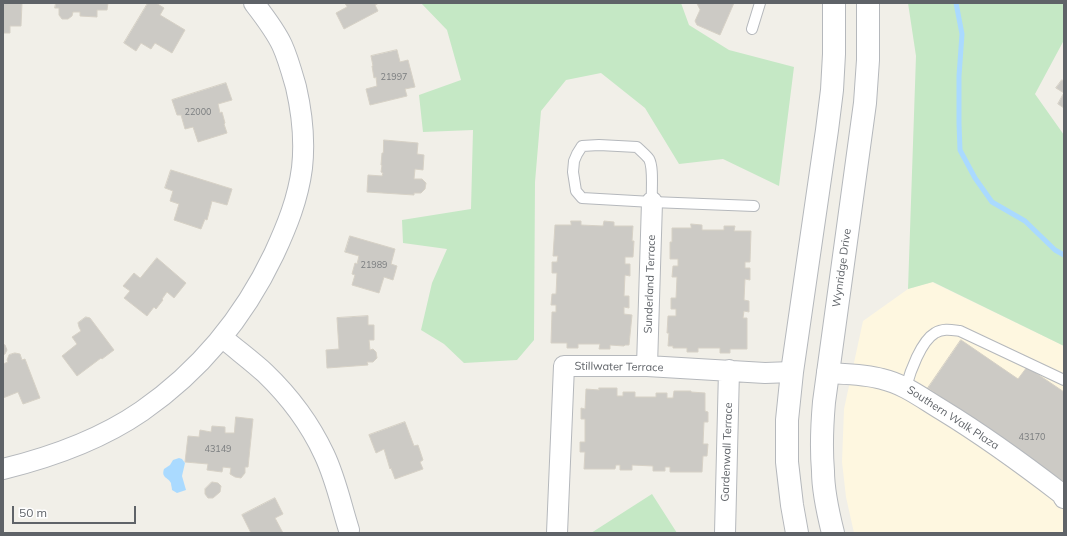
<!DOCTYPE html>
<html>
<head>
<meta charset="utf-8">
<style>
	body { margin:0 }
	#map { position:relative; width:1067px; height:536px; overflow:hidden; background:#f1efe8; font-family:Mulish,sans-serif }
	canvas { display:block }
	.frame { position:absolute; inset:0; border:4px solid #5f6368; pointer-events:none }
	.scale { position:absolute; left:12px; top:506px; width:124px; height:18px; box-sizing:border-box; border:2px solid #5f6368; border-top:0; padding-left:5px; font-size:12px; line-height:14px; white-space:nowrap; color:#5f6368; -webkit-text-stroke:3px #fff; paint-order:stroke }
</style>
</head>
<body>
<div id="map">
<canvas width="1067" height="536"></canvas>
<div class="frame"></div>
<div class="scale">50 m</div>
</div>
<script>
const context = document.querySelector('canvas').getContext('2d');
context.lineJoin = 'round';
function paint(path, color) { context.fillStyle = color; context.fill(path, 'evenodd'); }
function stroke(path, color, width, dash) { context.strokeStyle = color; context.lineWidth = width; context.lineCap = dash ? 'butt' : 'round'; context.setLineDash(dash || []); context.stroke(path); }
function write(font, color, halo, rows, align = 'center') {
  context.font = font + ' Mulish,sans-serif'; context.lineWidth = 3; context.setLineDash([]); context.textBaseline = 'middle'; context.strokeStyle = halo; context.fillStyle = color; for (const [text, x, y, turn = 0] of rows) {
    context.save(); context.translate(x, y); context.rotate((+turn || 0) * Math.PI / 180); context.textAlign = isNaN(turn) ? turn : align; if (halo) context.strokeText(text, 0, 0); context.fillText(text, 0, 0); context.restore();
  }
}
paint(new Path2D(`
	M932,282L1064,346V533H854L846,497L842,462L844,409L863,321L908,289Z`), '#fef7e0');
paint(new Path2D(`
	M421,3H681L689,25L729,50L794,67L779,186L723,159L679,164L645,108L601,73L566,80L541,111L535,182L534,340L517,360L464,363L444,344L421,330L432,283L447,249L403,243L402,220L471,209L473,130L423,132L419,95L461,80L447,30Z
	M908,3H1064V40L1035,94L1064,135V346L933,282L908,289L916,56Z
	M652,494L677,533H591Z`), '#c5e8c5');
paint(new Path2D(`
	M179,458L182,459L185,463L182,476L186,490L177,493L172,490C172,488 171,485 171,483C168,477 161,478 164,469L170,465L173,460Z`), '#aadaff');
stroke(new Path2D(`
	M956,3L962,34L959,76V123L960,150L975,178L992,202L1025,221L1055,250L1064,255`), '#aadaff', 5);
const building = new Path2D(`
	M3,3H22L21,26H10V33H3Z
	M56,3H108L107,10H97V17L80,16V12H73L72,16L68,19H62L59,15V8H55Z
	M148,3H156L164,8L160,15L185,30L172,53L155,43L151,49L141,43L136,51L124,43Z
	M345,3H379L375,5L378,11L344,29L336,13L347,7Z
	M697,3H734L720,35L697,25L695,21L700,10Z
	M397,50L400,62L408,60L415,87L405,89L407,96L370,105L366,89L377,86L376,77L374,78L372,66H373L371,56Z
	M1062,80L1064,81V93L1056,88Z
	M226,83L232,100L218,104L220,113L222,112L225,123L224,124L227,133L198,142L193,127L185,129L181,115H177L172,100Z
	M1064,93V108L1058,104Z
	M384,140L418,143L417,154L424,155L423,170L415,169L414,179H422L426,183L425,189L421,193H414V195L367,192L368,175L382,176L383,173L381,172L382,165H381L382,153H383Z
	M171,170L232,189L227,205L212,201L207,220L205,219L201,229L174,220L179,204L170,201L173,191L165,188Z
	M571,221H581V225L603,226L604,221L614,222V226H633L632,241H634L633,257H625V264H630V276L625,275L624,296H629V308L624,307V314L632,315L629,345H625L624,346L610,345V349H599L600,344H578V348H567V343H551L552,312H556V305H551L552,294H556L557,273H552V262H557L558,256H553L555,225H571Z
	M691,224L702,225V230H724V226H735L734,231H751L750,262H745V268H750V280L745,279L744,300L749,301V312L744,311L743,318H747V349H730V353H720V348H698V352H687V348H673V346H668L669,333H667L668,316H676V309H671V298H676L677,277H672L673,266H678V259H670V242H672V228H691Z
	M350,236L395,249L391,264L397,266L393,280L384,277L379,293L352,285L355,275L352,274L355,263L357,264L359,256L345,252Z
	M157,258L186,283L174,298L167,292L162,299L163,300L156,309L154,307L147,316L124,298L130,291L123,286L134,273L140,278Z
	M368,316V325H374V340H369L370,350L373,349L376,352L377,358L373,362H367L368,365L327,368L326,350L339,349L337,318Z
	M86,317L90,318L114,350L102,359L101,358L77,376L62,356L77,344L72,337L81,331L79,327L78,323Z
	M961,340L1018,379L1027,367L1064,392V482L928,388Z
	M3,344L5,345L7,350L5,354L3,355Z
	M15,353L20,354L22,360L25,359L40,398L23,404L18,392L3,398V364L8,362L7,360L9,355Z
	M599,388H617V396H623V392H635V397H656V393H667V398H673L674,391H691V392L705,393V411L708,412V422H704L703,444H708L707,456H703L702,472H670V467H665V471H653V466L632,465V470H620V465H616L615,469H584L585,452H580V442H585V419H581V408L585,409L586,389L599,390Z
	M236,417L253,419L248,467H245V473L241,478L235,477L230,474L231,468L223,467L222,472L207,470L208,464L185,462L188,436L199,437L200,430L211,432L212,426L225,427V433H234Z
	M405,422L414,446L418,445L423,460L420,462L423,469L395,479L391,468L390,469L384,449L376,453L369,435Z
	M212,482L218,483L221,486L220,492L213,498H208L205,494V489Z
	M275,498L283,514L275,518L283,533H251L242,515Z`);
paint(building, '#cccac5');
stroke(building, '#d6d1c6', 1);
const service = new Path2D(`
	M752,29L760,3
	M652,202C651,191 654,168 649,159C646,155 641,151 637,147L599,145L582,146L577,154L574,161L573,172L576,191L582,198L652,202L754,206
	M906,387C910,372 921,341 935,333C943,328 952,330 960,331L1064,380`);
const minor = new Path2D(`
	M223,338C237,350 252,361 265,373C289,396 310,424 324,454C336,479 341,505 349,530
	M647,366L652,202
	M827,373C845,374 865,374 882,379C904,384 922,398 942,410C983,435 1023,464 1062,494L1064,498
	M3,469C52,457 100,440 142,411C201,370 243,319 274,254C287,226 298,199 302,168C305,141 302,113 296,87C292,73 288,58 282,45C275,30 264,16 254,3
	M557,533L564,366H647L765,373L792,372
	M725,533L729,370`);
const tertiary = new Path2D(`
	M797,533L792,505L787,462V420L792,372L807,268L827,130L832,90L834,54V3
	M833,533C828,513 823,491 823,471C821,448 822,425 824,402L865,103L868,60V3`);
stroke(service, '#b5b8bc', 12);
stroke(minor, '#b5b8bc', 22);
stroke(tertiary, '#b5b8bc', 24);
stroke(service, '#fff', 10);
stroke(minor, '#fff', 20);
stroke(tertiary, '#fff', 22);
write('9px', '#7a7d7f', null, [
	["21997",394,77],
	["22000",198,112],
	["21989",374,265],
	["43170",1032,437],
	["43149",218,449]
]);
write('11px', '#5f6368', '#fff', [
	["Wynridge Drive",842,268,-82],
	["Sunderland Terrace",650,284,-88],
	["Stillwater Terrace",619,367,1],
	["Southern Walk Plaza",953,418,33],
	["Gardenwall Terrace",727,452,-88]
]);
</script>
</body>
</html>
